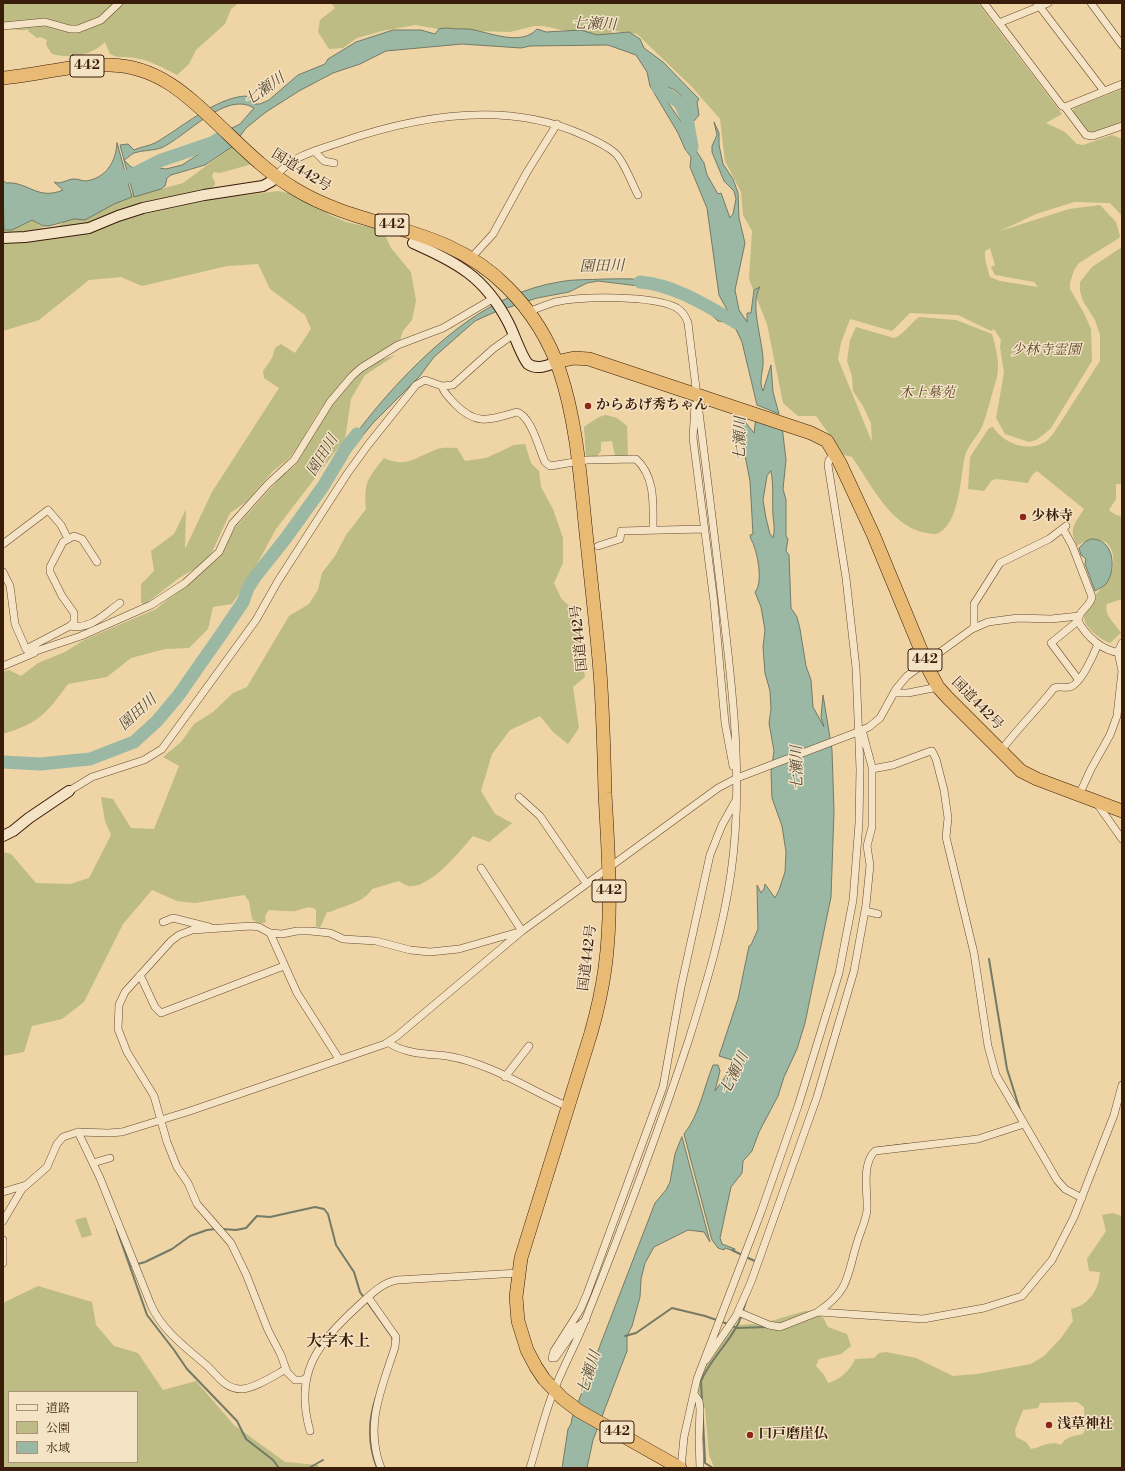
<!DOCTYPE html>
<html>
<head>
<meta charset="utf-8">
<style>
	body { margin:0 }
	#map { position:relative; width:1125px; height:1471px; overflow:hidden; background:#efd4a6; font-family:"Libre Bodoni","Noto Serif JP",serif }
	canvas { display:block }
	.frame { position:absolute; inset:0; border:4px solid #391c09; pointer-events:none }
	.legend { position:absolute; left:8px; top:1391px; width:130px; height:72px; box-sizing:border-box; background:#f5e3c5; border:1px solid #aa937a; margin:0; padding:5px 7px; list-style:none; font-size:12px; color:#391c09 }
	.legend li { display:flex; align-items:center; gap:8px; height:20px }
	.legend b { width:20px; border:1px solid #aa937a }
</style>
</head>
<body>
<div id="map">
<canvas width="1125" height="1471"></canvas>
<div class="frame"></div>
<ul class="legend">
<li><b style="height:5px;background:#f5e3c5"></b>道路</li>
<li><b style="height:11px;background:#bcbc84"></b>公園</li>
<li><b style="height:11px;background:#9ab8a4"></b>水域</li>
</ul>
</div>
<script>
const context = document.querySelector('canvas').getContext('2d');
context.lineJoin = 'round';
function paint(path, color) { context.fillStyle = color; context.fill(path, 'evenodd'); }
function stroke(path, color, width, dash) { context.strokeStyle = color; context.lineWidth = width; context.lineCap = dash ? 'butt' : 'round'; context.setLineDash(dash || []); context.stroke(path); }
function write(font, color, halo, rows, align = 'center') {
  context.font = font + ' "Libre Bodoni","Noto Serif JP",serif'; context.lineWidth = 3; context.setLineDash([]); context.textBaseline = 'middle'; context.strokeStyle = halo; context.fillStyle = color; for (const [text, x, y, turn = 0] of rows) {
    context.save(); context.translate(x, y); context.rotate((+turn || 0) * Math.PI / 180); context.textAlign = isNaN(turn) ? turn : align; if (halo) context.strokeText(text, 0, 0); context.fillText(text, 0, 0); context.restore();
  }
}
paint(new Path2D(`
	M3,3H239L231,9L225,24L196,50L189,64L177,75C163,68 150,60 135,58C125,56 119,59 110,54L105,42C90,56 72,59 52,54L46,45L47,40L40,37L37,38L28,31L29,29C21,32 12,28 3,29Z
	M331,3H978L1062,114L1046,123L1065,132L1077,144L1083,145L1112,135L1122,139V216L1110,203L1074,202L1036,214L1000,231L1069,209L1100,205L1116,222L1120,236L1119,238L1079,263L1074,270L1070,283V289L1084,313L1091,329L1092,361L1051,428L1043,435L1036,440L1029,442L1005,434L996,418L1004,373L1000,347L1001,340L994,329L991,331L958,315L910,313L892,331L850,319L841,343L838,359L872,442L871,423L863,406L853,391L852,376L847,361L850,340L856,327L894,338C902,336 911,323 919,317L956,320L992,334C996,347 1000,364 997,377C992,393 988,411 982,427C977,437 968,445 965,456C960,476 960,526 936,534C893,533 874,488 852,457L836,453L834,441L816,416H798L783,403L767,324L749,279L752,231L743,215L741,192L725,161L720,119L691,86L637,34L615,31L600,38L543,26H534L510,32L444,30L415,25L382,31L357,38L343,48L329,49L318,32L320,20L335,8ZM990,248L995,265L991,267L995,275L1034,282L1038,287L1000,281L990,277C988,270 984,258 985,251Z
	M1122,89V121L1119,123L1092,133L1089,132L1073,112L1074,108Z
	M233,146L252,164L220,173L214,172L212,176L215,182V185L208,191L212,198L247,195L278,191L293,194L330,215L346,222L378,229L385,235L391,248L411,272L416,301L412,320L403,331L400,340L377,361L396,355L365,375L351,399L345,439L276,529L251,575L232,604L213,607L208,629L189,648L165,649L131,658L107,677L68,684C46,714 39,723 3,734V672L9,670L21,676L38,663L65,652L84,640L156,609L220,557L232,531L282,476L295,466L333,403L335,391L319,411L295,451L287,460L273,471L246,502L230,513L212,552L199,566L179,578L144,605L141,602V584L154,571L151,551L174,534L186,509L185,549L212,492L279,388L264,378L263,371L272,358L275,348L281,344L295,353L311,329L305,315L270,289L258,264L227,266L142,286L121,277L89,280L39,320L3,331V228L7,231L32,220L45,229L60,225L68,218L139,191L161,189L183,183Z
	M1122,247V484H1116V499L1109,510L1114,514L1122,517V599L1107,604C1103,615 1116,624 1121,633L1110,643C1101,640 1083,627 1084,616C1085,595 1121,583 1112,551C1110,545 1106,541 1099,540C1089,539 1085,541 1077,546C1068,527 1075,524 1084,509L1037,471L1032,475L1028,483L997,479L992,480L984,491L968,489L970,457L989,428L993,427C1003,443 1027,452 1043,443C1047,442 1050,437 1053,434L1100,361V335L1095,320L1083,301L1080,291V282L1092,267Z
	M606,415L617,418L627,426L628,455L626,458L615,456L612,441L601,442V451L597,456H586L584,427C590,423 598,416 606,415Z
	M525,444L531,463L539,471L541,487L553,509L563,538V563L554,583L561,598L575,612L585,677L573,687L579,728L568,744L553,732L540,716L510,730L492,754L481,791L495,814L512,823L489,842L473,836C461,850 429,890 408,886C405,885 402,883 399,881L372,889C365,902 343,906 330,912H327L320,928L316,926V910C309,904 303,910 295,911C286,912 278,910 269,910L265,916L266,922L259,924L252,919L249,901L244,895L195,903L177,901L152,890L123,924L84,1002L62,1019L32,1026L24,1052L3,1056V852L11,854L36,883L70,884L89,878L111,835L105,821L101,797L113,799L131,828L154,829L179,766L163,757L181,742L194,724L213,712L233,693L247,687L289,616L309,604L318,590L322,573L335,556L346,535L366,509C364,481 367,480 384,458C407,468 414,458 435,450C441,447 451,448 457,448L465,461L486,458L514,445Z
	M1113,1213L1122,1216V1468L714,1467L709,1455L705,1409L696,1387L703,1367L711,1360L728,1333L737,1325L764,1323L805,1311H816L824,1319L828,1327L847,1334L851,1346L841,1354L819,1359L816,1366L824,1375L828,1383C838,1381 851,1370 855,1359L874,1358L879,1353L886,1352L916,1358L953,1376L977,1374L1031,1364L1044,1356L1061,1338L1073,1321L1071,1309C1089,1305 1099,1290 1100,1272L1089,1271L1087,1259L1106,1231L1102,1215ZM1077,1402L1084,1407L1085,1430L1083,1434C1074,1436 1065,1437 1061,1445C1050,1440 1042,1447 1031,1449L1026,1442L1016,1437L1015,1430L1023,1410L1038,1408L1040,1403Z
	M86,1217L92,1235L82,1238L75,1220Z
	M38,1286L92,1302L96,1325L114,1346L138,1353L163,1390L196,1381L234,1425L285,1462L318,1465L320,1468H3V1303ZM9,1392H137V1462H9Z`), '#bcbc84');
const water = new Path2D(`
	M447,28C454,29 462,29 469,29C489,32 521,47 537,29L546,32L581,30L597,35L629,32L640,39L644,48L663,62L699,99L697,102L699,115L694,121L691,120C691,106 681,91 668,87L665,94L669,104L691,136L697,152L704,163L707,175L718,194L721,193L730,218L733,214L736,199L734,191L724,181L712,152V146L717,135L714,122L719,133V145L723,164L733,179L738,193L739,218L745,243L735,290L739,310L747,322V313H751L754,290L760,287C749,303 763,341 763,360C764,370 758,382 763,391L771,365L773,392L779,414L757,405L742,342L733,323L718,321L702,306L683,296L639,286L598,281L587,283L569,292L537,298L495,312L475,321L434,357L419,377L373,423L338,465L324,485C342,450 366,419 392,390C437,341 491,293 559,282C573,279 589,280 604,279C619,279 635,278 649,281C656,282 658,288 664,290C675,293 687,291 697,297C708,303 715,322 731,317L719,295L707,208L690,167L691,157L685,149L678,133L650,86L647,72L636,55L608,45L530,46L521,48L462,44L386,51L360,64L333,73L299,91L266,112L246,128L233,146L205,165L171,175L167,178L165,186L161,189L134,197L124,160L131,167L138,168L146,162L153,163L160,168L166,169L182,165L208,148L211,142L222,133L240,124L254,108C226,90 186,137 161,148C152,151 142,150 134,153C130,155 128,158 124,160L120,145L128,144L134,150C140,147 149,146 155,143C180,129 216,97 246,96L255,104H260L269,100L298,75L325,64L328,59L356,42L393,30H421L435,34L439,29Z
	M117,143L132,197L114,204L85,220L74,219L49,226H43L32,220L12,230H4L3,180L6,183C28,181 37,201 63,190L54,182C62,185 66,179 74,179C79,179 82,181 86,181C106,178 116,162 117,143Z
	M737,412L754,433L756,418L782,426L786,460L783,489L786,500V536L788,539L786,551L789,555L791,608L797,617L800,629L806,666L811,680L813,707L824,727L821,717L823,695L832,750L834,812L831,897L805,1023L797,1049L784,1077L778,1096L759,1132L752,1151L743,1161L742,1173L731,1187L720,1238L722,1244L735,1249L734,1251L725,1248L724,1250L718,1248L712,1240L684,1134C699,1116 704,1087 713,1065H718L720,1071L715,1091L730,1070L732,1060L719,1056L738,999L749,946L751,945L758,929L757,885L761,893L764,889L765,884L775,898L779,890L785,872L786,852L782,826L772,798L771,772L774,751L769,723L771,709L770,691L765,673L763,647L765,630L761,607L755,592C763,583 758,557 754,546C753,541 750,540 750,535L753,534L750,481L743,445V434ZM771,471C774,486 772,501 773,516C774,524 775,530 773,538L770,534L766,518L763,500L767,476Z
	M1091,539C1114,538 1117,569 1106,584C1103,587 1098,589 1095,591L1085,564L1086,559L1081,555L1079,548L1085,542Z
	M682,1137L710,1242L704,1232L688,1230L654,1247L645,1263L641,1279L640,1297L632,1326L627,1336V1351L593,1440L587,1468H562L568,1429L571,1424L572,1418L655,1203L666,1190L670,1182L675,1154Z`);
paint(water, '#9ab8a4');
stroke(water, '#737a66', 1);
stroke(new Path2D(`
	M989,959L1007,1069L1020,1110
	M876,1148L908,1144
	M222,1229L236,1230L246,1228L257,1216L270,1217L315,1207L324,1209L328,1214L336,1245L354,1272L360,1292L392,1337L393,1342
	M117,1230L147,1315L174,1350L187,1369L237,1421L246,1439L273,1460L279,1468
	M732,1250L742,1255
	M746,1257L757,1262
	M131,1266L145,1262L172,1249L190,1236L207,1230L216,1229
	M743,1311L747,1298
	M732,1326L737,1328L767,1327
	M625,1336L636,1333L672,1308L705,1316L728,1324
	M376,1397C368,1420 368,1445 377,1468
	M309,1468L323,1460
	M713,1468L705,1463V1460L701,1381C711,1357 733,1340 742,1315`), '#737a66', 2);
stroke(new Path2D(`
	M657,80L658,88L680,103L687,119L692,147
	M112,180L118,175L128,177L159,161L212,143L225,135
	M640,282C675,285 707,306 737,323
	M3,762L40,764L90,759L134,742L157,721L178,696L220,636L243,602L248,588L255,577L286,538L324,485L346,448L357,434`), '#9ab8a4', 13);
const street = new Path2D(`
	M984,3L1062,106L1065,107L1122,84
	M1037,3L1104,91
	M1091,3L1122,45
	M999,23L1048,3
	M3,26L45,22L70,29H78L101,20L119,3
	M1065,107L1086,135L1093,136L1122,126
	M314,151L324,161L334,163
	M276,176C292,156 315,151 338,143C415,116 507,100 583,135C594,140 606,145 615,153C624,161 632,184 638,195
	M471,258L493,234L527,172L557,124
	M529,312C537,308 546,305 555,302C582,296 653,295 677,308C683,312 686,317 688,323C700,422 713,520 724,618C734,702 743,788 731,873C723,929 706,985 689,1039C658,1133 623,1226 586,1318C577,1342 564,1365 555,1388C544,1414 538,1442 530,1468
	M442,386C444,394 450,398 455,404C476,426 490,420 517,412C531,416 539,449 545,462L550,466L587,460L636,459C656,477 653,506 653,530
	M695,405L693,438L714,602L725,723L733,766
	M1063,529L1072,545L1092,597C1090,607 1078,611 1078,621C1087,637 1102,651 1121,653
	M3,544L48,510L61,525L68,539
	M598,546L620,539L621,531L704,529
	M3,572L10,586L15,624L26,649L30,653L81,636L151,605L185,583L219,552L232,524L268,484L294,460L330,402L352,376L361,368L398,345L443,328L494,298
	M1078,621L1051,643L1078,679
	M70,626C91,630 104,614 120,603
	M974,628V604L1000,563L1049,539L1066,526
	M26,649L70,626L74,622V613L62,596L50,572V567L63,542L74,536L82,539L97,562
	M3,666L34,653
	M894,693H908L938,687
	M1000,752C1017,729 1037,710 1054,688C1059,686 1064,688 1070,687C1081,684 1094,654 1098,644
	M872,769L893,765L928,752L932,751L936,759L944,790L948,818L946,837L974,953L988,1046L996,1075L1057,1180L1065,1189L1082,1198
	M69,791L92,777L144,760L162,749L256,620L278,581L347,474L368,445L416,385L425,380L442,386L453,385L493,349L514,334
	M1079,795L1091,769L1110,735L1117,716L1122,671L1118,652L1122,643
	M519,797L540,816L586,883
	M1098,805L1122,839
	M865,911L878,914
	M163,922L173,918L209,927
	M270,933L297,993L339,1059
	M140,975L155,1007L161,1013L284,966
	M388,1042C403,1054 429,1054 447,1056C490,1063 528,1089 568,1107
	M505,1077L529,1046
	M78,1132L100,1178L151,1305C162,1330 185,1347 205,1364C216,1373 224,1389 241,1389C254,1389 275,1375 286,1369
	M93,1163L110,1158
	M3,1192L26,1185
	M3,1221L22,1189L47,1167L57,1144L63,1137L78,1132L108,1133L122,1132L190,1111L385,1044L397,1036L522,931L718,788L737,778L855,733L869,727L880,718L896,689L907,676L972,629L988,622L1018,618L1051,619L1079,616
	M3,1240V1263
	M368,1297L396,1337L395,1347C382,1388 364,1425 381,1468
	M819,1311C850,1290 847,1275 857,1243C860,1232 866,1221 867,1210C868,1192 861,1165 875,1151L978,1139L1024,1124
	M738,1312L769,1325L780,1327L818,1312L923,1319L984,1308L1022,1296L1052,1260L1074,1217L1114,1115L1122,1085
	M586,1320L577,1327L555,1358H552L554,1351L580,1310L587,1294L663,1087L681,987L710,855L722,825L736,800
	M706,1360L736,1316L751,1282L817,1097L854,971L866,905L870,865L867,846L872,827V767L862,730
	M307,1377L303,1380H295L287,1372L281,1355L268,1330L246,1274L231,1243L197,1204L188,1183L177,1167L167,1142L154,1096L127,1052L118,1029L119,1005L125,992L171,941L179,935L192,930L251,926L259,927L270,933L282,934L297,931H310L330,933L343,939L376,941L410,950L430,952L459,949L522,931L481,868
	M694,1394L699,1401L700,1409L699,1438L700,1468
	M310,1431C294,1374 316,1345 357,1307C369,1296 381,1283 397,1280L519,1273
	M681,1468L684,1437L697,1379L761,1212L798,1106L839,973L853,900L859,823L860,769L856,668L846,578L828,465L829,460L835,455`);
const secondary = new Path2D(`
	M3,238L25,237L89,228L118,216L143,208L204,195L263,186L272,181L276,176
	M413,243C457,263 484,276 508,322C514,333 521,356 528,364C537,370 547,366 556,362
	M3,836L13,831L29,818L69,791`);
const highway = new Path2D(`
	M3,78C38,75 74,64 110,65C159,66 189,97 223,129C246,151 268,173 295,189C366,232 444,223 507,287C531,311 549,339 560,372C579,429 581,492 588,551C592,591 597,632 600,672C603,712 604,753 605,793C608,851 613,910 605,968C602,990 597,1012 591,1033L521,1258L516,1297L518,1321L527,1350L536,1367L544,1379L562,1398L579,1411L680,1468
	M556,362L574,358L589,359L811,433L827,441L840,463L873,534L930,672L938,687L947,697L1021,771L1037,779L1122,811`);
stroke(street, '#664a30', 8);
stroke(secondary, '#391c09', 12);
stroke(highway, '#391c09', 14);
stroke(street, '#f5e3c5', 7);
stroke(secondary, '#f5e3c5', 10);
stroke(highway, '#e8ba73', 13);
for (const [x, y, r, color] of [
	[588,406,4,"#8f2418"],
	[1023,517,4,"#8f2418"],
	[1049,1425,4,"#8f2418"],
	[750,1435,4,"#8f2418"]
]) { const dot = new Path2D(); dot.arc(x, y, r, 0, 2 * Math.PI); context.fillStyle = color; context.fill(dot); stroke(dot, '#f5e3c5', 1.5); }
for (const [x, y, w] of [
	[87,66,34],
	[392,225,34],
	[925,660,34],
	[609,891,34],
	[617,1432,34]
]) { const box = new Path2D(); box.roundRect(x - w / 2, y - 11, w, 22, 3); context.fillStyle = '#f5e3c5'; context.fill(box); stroke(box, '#391c09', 1); }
write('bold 13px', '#391c09', null, [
	["442",87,66],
	["442",392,225],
	["442",925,660],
	["442",609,891],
	["442",617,1432]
]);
write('14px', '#391c09', '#f5e3c5', [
	["国道442号",301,171,32],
	["国道442号",580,638,-96],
	["国道442号",977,704,46],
	["国道442号",588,958,-83]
]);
write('italic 14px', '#5a4428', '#f5e3c5', [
	["少林寺霊園",1046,351],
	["木上墓苑",927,394]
]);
write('bold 14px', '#391c09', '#f5e3c5', [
	["からあげ秀ちゃん",596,406],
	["少林寺",1031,517],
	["浅草神社",1057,1425],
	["口戸磨崖仏",758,1435]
], 'left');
write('italic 15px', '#564b38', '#f5e3c5', [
	["七瀬川",594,25,2],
	["七瀬川",265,90,-35],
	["園田川",602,267,-1],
	["七瀬川",741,439,-89],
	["園田川",323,456,-58],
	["園田川",138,713,-42],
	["七瀬川",798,768,-91],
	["七瀬川",735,1074,-64],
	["七瀬川",590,1373,-72]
]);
write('bold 16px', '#391c09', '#f5e3c5', [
	["大字木上",338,1342]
]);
</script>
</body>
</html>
